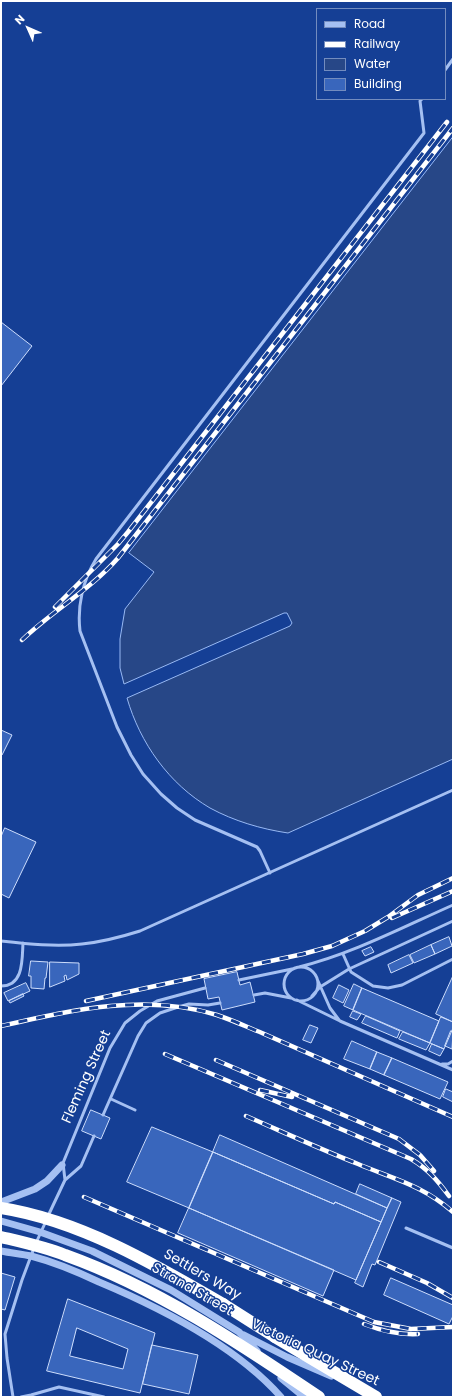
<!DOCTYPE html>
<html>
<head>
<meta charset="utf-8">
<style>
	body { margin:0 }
	#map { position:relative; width:454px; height:1398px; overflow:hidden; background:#153f95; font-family:Poppins,sans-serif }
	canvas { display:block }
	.frame { position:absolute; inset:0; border:2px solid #fff; pointer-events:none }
	.legend { position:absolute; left:316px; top:8px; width:130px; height:92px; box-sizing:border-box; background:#153f95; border:1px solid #738cbf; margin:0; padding:5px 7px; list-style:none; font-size:12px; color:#fff }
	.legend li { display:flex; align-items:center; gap:8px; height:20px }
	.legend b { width:20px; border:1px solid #738cbf }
	.north { position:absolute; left:8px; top:8px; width:40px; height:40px; -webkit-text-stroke:3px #153f95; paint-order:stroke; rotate:315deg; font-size:11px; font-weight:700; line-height:16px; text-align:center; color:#fff }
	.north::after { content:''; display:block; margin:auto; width:14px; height:18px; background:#fff; clip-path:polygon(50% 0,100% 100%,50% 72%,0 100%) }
</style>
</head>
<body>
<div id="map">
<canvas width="454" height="1398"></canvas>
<div class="frame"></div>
<ul class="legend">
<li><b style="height:5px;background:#a5c0f2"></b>Road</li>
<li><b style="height:5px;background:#fff"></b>Railway</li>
<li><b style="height:11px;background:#274787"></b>Water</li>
<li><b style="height:11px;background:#3966bc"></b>Building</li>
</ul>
<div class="north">N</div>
</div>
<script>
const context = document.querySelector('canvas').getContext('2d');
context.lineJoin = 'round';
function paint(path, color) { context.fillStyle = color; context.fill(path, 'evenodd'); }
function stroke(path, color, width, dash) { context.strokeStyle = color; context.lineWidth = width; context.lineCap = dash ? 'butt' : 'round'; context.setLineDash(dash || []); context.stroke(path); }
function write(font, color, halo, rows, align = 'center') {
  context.font = font + ' Poppins,sans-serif'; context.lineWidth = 3; context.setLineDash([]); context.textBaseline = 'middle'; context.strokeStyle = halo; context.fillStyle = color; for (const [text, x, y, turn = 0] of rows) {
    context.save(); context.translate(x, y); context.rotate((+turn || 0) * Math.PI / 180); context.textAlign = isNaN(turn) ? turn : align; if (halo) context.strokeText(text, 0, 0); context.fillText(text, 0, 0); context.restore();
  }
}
const water = new Path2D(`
	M453,137V759L288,833C261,829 234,821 210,808C169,784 140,743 127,698L290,626L292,623L287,613H284L124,684L120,668V639L125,609L154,572L129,553Z`);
paint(water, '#274787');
stroke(water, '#98b9f4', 1);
const building = new Path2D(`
	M1,322L32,346L1,386Z
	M1,730L12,735L2,755H1Z
	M5,828L36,842L9,898L1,894V837Z
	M449,937L452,946L435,954L431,945Z
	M431,945L435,954L414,963L410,955Z
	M371,947L374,952L365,956L362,951Z
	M409,955L413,963L391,973L388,965Z
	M31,961L48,962L46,978H45L44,989L31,988V976H29Z
	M50,962L79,963V974L67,980L66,975L64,976L65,981L50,987Z
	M237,972L240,985L250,982L255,1002L222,1010L219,997L208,999L204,979Z
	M453,976V1022L436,1014Z
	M26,983L30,991L8,1001L4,993Z
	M354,984L362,988L353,1010L344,1006Z
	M339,985L349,990L343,1003L333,998Z
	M362,988L439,1021L430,1043L353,1010Z
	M23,994L24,996L10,1003L9,1001Z
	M353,1011L361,1014L357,1020L350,1017Z
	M366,1016L400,1031L397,1038L362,1023Z
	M441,1017L453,1022V1028L444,1049L430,1043Z
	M310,1025L318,1028L311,1043L303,1040Z
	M451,1031L453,1032L452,1049L445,1046Z
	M403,1032L430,1043L426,1050L399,1039Z
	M352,1041L377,1052L370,1069L344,1059Z
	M432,1044L444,1049L440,1056L429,1051Z
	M377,1052L392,1058L384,1075L370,1069Z
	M392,1058L448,1082L440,1099L384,1075Z
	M446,1089L453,1092V1102L443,1097Z
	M91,1110L110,1118L101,1139L82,1131Z
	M152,1127L213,1152L189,1208L127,1182Z
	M220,1135L387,1208L381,1222L335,1202L334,1204L213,1152Z
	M213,1152L334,1204L335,1202L381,1222L356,1280L189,1208Z
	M360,1184L392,1198L387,1208L356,1194Z
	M392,1198L401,1202L375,1265L372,1264L363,1287L355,1283Z
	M189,1208L334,1270L323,1296L178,1233Z
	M1,1273L15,1277L5,1310L1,1309Z
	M391,1278L453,1305V1316L449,1324L384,1295Z
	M68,1299L155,1333L140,1393L47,1371ZM77,1328L128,1349L123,1369L70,1356Z
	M152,1345L198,1355L189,1394L143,1384Z`);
paint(building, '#3966bc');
stroke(building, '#cdddfc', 1);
stroke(new Path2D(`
	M445,70L453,59
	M270,873L260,851L257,847L195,820L177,808L161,794L143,774L131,755L117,727L80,631C77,606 83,580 96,559L424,133L420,101L422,99
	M1,941C28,944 56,947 82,944C102,942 121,937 140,931L453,790
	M343,954L351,972L373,986L388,988L402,985L453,959
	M299,967C352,954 403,927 453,905
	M284 984a17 17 0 1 1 34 0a17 17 0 1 1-34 0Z
	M239,980L292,969
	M318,981L330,1008L339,1020
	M1,986C24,986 22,959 23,943
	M254,995L265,993L291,998
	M312,996L320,987L349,969L453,921
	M297,1000L340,1021L453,1070
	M442,1064H448L453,1061
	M111,1099L135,1110
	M103,1115L138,1036L146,1023L160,1013L178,1007L189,1004L208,1005L220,1003
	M65,1180L63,1163L110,1048L125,1023L140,1011L157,1001L205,988
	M48,1216L65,1180L81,1166L94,1136
	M406,1228L453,1248
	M36,1243L46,1221
	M13,1397L7,1358L5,1334L22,1280L34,1248
	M21,1397L31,1395L59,1387L104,1397`), '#a5c0f2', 3);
stroke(new Path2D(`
	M1,1202L35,1189L47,1181L62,1165
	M1,1221L40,1232L92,1251L171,1290L239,1332L257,1351
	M1,1251C11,1253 21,1254 31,1256C54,1262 78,1272 99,1282C161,1308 236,1346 281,1397
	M244,1335L287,1357L331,1376
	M281,1378L304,1397`), '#a5c0f2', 7);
stroke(new Path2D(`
	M223,1304L275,1337`), '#fff', 12);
const rail = new Path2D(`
	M55,607L118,544L128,532L447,122
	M22,640C52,611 90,590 118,558L453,128
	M392,918L453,891
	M86,1001L303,954L332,946L365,931L388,917L418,895L453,878
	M1,1026C72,1010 145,993 217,1015C232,1020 247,1027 262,1033L453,1117
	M165,1054L411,1159C428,1169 438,1181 449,1196
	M216,1060L399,1139L420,1155L434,1171
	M260,1090L292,1097
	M246,1116C283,1132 320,1149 358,1164C394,1179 422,1185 453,1212
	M84,1197L374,1322L411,1329L453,1327
	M379,1262L427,1283L453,1298
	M364,1324C382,1331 399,1335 418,1334`);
stroke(rail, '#fff', 4.5);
stroke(rail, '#153f95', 3, [9]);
stroke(new Path2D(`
	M1,1208C79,1220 156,1265 223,1304
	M1,1237C22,1242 45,1247 65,1255C157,1288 239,1343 319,1397
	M275,1337L376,1397`), '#fff', 12);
write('14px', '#fff', '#153f95', [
	["Fleming Street",87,1077,-66],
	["Settlers Way",202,1275,30],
	["Strand Street",192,1290,30],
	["Victoria Quay Street",315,1353,25]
]);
</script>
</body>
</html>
